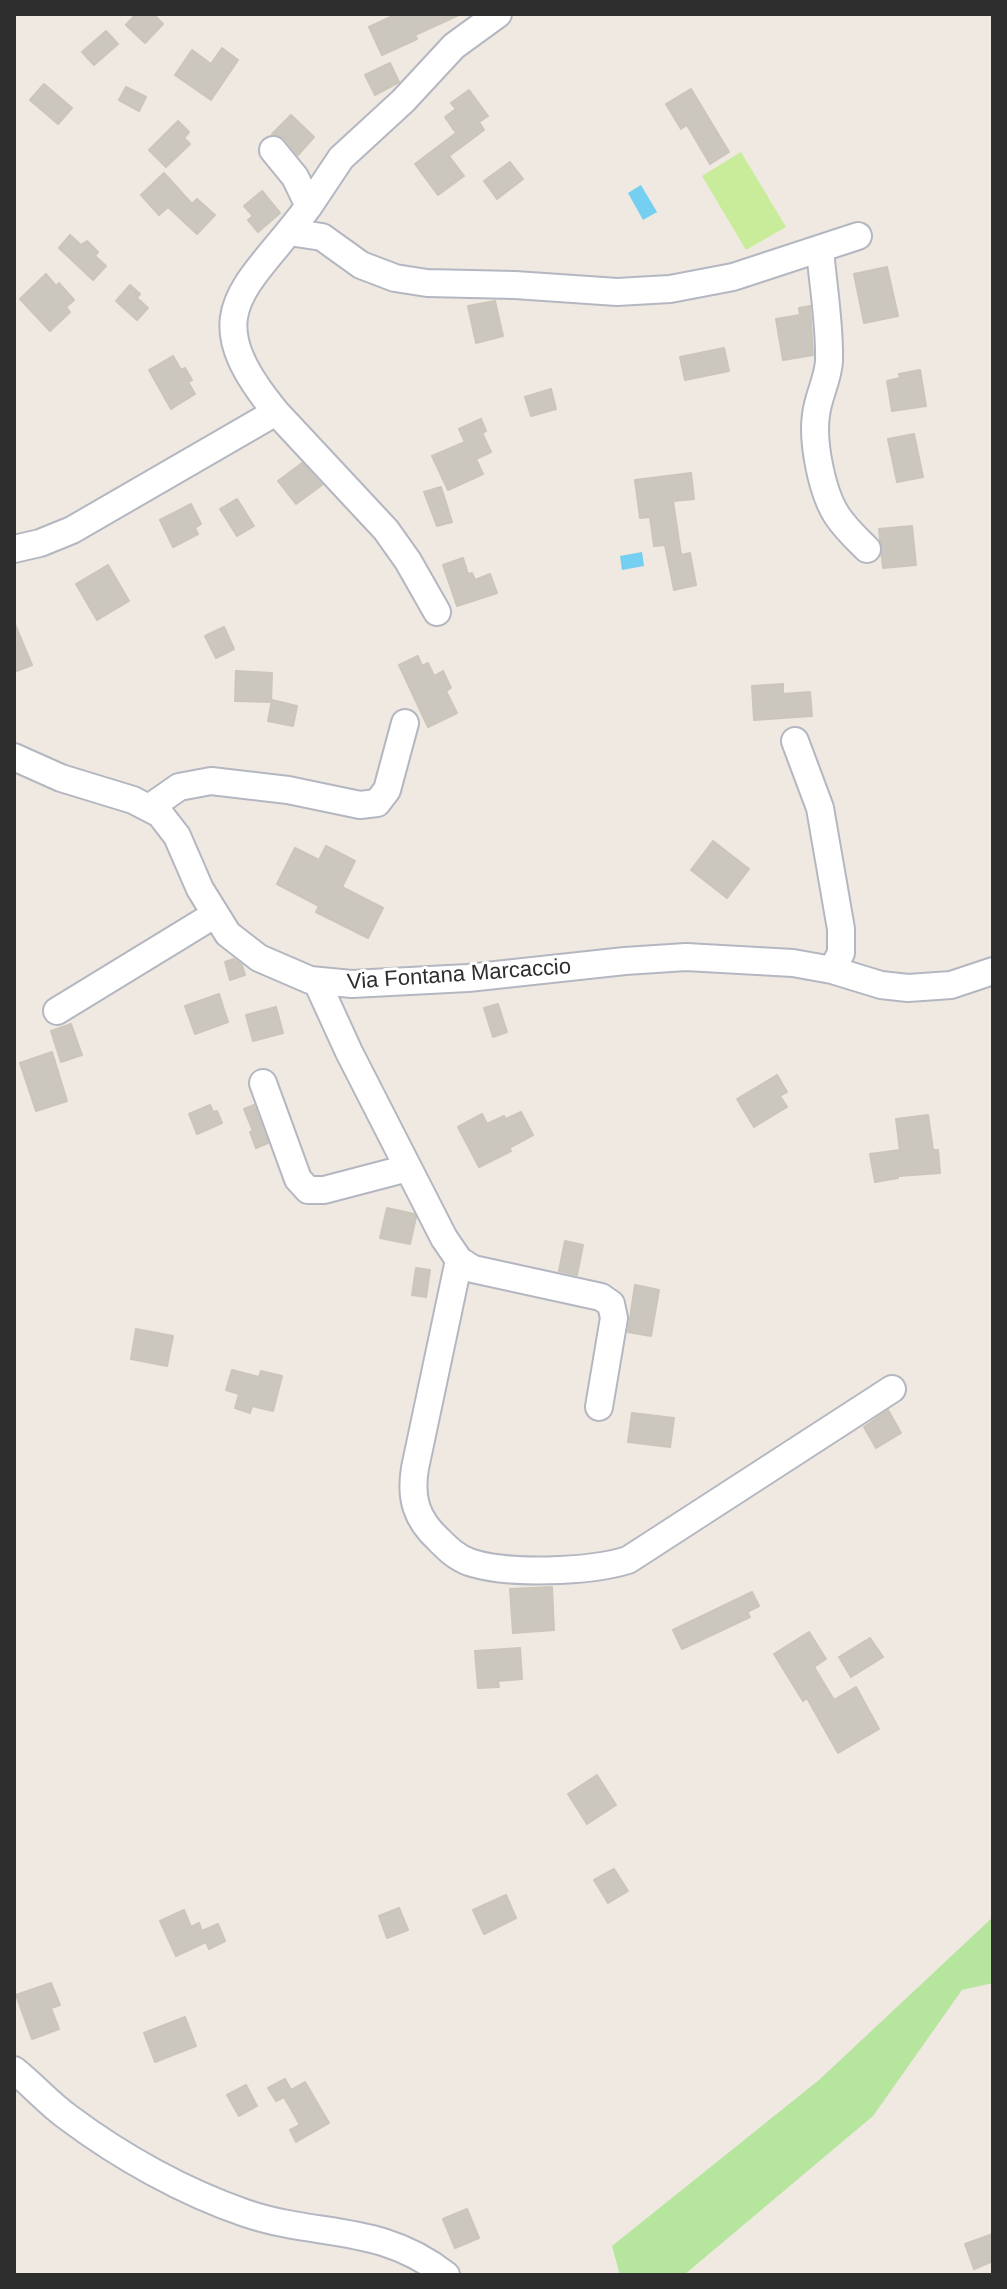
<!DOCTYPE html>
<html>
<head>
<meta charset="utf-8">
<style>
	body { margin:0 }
	#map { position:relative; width:1007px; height:2289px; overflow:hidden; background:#efe9e1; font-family:Arial,sans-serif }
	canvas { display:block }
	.frame { position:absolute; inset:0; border:16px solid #2e2e2e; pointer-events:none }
</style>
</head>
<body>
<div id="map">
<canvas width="1007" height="2289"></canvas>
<div class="frame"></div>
</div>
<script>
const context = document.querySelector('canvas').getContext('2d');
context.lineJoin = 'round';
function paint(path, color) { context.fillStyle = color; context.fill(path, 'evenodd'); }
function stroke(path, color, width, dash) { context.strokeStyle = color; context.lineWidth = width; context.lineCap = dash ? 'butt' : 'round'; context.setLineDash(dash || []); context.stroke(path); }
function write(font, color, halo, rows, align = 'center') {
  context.font = font + ' Arial,sans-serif'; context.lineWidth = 6; context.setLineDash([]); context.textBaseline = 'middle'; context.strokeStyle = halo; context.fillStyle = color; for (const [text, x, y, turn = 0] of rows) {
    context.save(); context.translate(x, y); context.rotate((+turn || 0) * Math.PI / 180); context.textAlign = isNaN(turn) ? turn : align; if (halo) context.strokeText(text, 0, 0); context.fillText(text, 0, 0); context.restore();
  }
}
paint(new Path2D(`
	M993,1917V1983L962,1990L873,2116L684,2275H620L612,2246L819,2080Z`), '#b6e59e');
paint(new Path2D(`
	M741,152L786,227L746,250L702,176Z`), '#c9ec9a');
paint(new Path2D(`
	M641,185L657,212L643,220L628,193Z
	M642,552L644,566L622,570L620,556Z`), '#75cff0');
const building = new Path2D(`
	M136,14H153L163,24L145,43L126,25Z
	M397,14H461L415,35L417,39L382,55L369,27Z
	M106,31L118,44L94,65L82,52Z
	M222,48L238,60L211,100L175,75L192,50L211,64Z
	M390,63L399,82L375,95L365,75Z
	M44,84L72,108L58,124L30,100Z
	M126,87L146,97L139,111L119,100Z
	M691,89L729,152L710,164L687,125L681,129L666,104Z
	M469,90L488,116L479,122L484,130L449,156L464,176L438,195L415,164L456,133L445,117L456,109L451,103Z
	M291,115L314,137L298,155L285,139L272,134Z
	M178,121L189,132L184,138L190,144L166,167L149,150Z
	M510,162L523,179L497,199L484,181Z
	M164,173L192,204L197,199L215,215L197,234L168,207L159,215L141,195Z
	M262,191L280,213L258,232L248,220L253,216L244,206Z
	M70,235L81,245L87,241L98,252L95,256L106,266L93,280L59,248Z
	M887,267L898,316L864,323L854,274Z
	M46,274L56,286L59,283L74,300L66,307L70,312L50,331L20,299Z
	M130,285L140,294L137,298L148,308L137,320L116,301Z
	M495,301L503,336L476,343L468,306Z
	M810,306L813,355L783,360L776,319L800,315L799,308Z
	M724,348L729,371L685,380L680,357Z
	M173,356L181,370L185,368L192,380L188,382L195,394L171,409L149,370Z
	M920,370L926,406L892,411L887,381L900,378L899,374Z
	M551,389L556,409L531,416L525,397Z
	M481,419L486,431L482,433L491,452L476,459L483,474L448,490L432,456L465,442L459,429Z
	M914,434L923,477L897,482L888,439Z
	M302,463L322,485L296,504L278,481Z
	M691,473L694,499L673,501L681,555L690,553L696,585L674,590L665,545L654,546L650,517L640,518L635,480Z
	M441,487L452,522L437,526L424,492Z
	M237,499L254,526L237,536L220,509Z
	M191,504L201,524L195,528L198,534L173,547L160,520Z
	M912,526L916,565L883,568L879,529Z
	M463,558L468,574L472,573L475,580L490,574L497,593L457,606L443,565Z
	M108,565L129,601L97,620L76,584Z
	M14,622L32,665L14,672Z
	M224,627L234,649L216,658L205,636Z
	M418,656L422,666L428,663L434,676L443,671L451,688L446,691L457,713L428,727L399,665Z
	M236,671L272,673L271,702L235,701Z
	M783,684V694L810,692L812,716L754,720L752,686Z
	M272,700L297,706L293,726L268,721Z
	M713,841L749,869L727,898L691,870Z
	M326,846L355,861L342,887L383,908L368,938L316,912L319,906L277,884L295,848L319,860Z
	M234,959L242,965L245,975L230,980L225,962Z
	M219,994L228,1022L195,1034L185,1006Z
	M498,1004L507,1032L493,1037L484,1008Z
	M276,1007L283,1033L253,1041L246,1015Z
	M71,1024L82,1055L61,1062L51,1031Z
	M52,1052L67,1101L36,1111L20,1063Z
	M777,1075L787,1092L780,1096L787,1107L754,1127L737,1099Z
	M210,1105L213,1112L217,1111L222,1123L197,1134L189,1114Z
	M254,1105L268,1143L256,1148L250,1132L253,1131L244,1109Z
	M521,1112L533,1135L509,1148L511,1151L479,1167L458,1127L482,1114L487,1124L504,1116L506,1119Z
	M928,1115L933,1150H938L940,1173L898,1176V1178L875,1182L870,1154L900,1150L896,1119Z
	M387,1208L414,1214L416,1217L410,1244L380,1238Z
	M565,1241L583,1245L577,1275L559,1271Z
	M416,1268L430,1270L426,1297L412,1295Z
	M635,1285L659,1290L651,1336L628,1332Z
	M136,1329L173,1336L167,1366L131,1359Z
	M232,1370L259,1377L261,1371L282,1376L273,1411L252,1406L250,1413L235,1408L239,1394L226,1390Z
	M888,1410L901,1433L876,1448L864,1427Z
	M632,1413L674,1418L670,1447L628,1442Z
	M552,1587L554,1630L513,1633L510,1589Z
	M752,1592L759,1606L747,1612L750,1617L682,1649L673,1630Z
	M809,1632L826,1659L814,1667L834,1700L856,1687L879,1729L838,1753L807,1698L803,1701L774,1654Z
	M870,1638L883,1657L851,1677L839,1657Z
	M520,1648L522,1679L498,1681L499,1687L478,1688L475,1651Z
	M597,1775L616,1805L587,1824L568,1794Z
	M614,1869L628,1891L608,1903L594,1880Z
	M506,1895L516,1918L484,1934L473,1910Z
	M399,1908L408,1930L387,1938L379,1916Z
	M184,1910L191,1927L199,1923L202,1931L218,1924L225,1941L209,1949L206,1942L176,1956L160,1921Z
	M51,1983L60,2005L51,2008L59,2029L32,2039L16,1995Z
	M185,2017L196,2046L155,2062L144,2033Z
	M285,2079L291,2090L305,2082L329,2123L296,2142L290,2130L300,2125L284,2097L276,2101L268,2088Z
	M246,2085L257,2106L239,2116L227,2095Z
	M467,2209L479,2238L455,2248L443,2219Z
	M993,2234V2261L974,2269L965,2244Z`);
paint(building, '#cbc7bf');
stroke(building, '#cbc5ba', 2);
const minor = new Path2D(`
	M309,206L341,158L403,101L454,46L498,14
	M289,232L322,237L361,265L395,278L427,283L515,285L617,292L670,289L733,277L858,236
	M820,249C823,286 830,324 829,361C828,380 818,396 816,415C812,442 822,494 838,517C846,529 857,539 867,549
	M276,412L386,530L408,561L437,612
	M14,549L40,543L72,530L276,412C193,311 246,291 309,206L295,177L273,150
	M795,741L820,808L841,929V953L832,970
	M14,757L61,778L133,800L160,814L177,836L200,889L228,934L259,958L310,980L352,984L468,978L625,961L686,957L793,963L832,970L881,985L908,988L951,985L993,971
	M149,808L179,787L211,781L288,790L360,805L377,803L387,790L405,723
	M317,982L349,1052L444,1238L459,1260L473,1269L601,1297L611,1304L614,1318L599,1407
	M57,1011L214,915
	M263,1083L298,1179L308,1190H324L408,1168
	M459,1260L415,1468C410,1498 416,1519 439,1540C448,1549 456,1557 469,1562C507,1575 589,1572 628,1560L892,1389
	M14,2070C33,2085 49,2104 69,2118C121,2157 184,2192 245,2213C318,2238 380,2223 446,2275`);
stroke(minor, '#b4b7c1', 30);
stroke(minor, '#fff', 26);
write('22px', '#2e2e2e', '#fff', [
	["Via Fontana Marcaccio",459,975,-4]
]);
</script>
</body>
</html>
